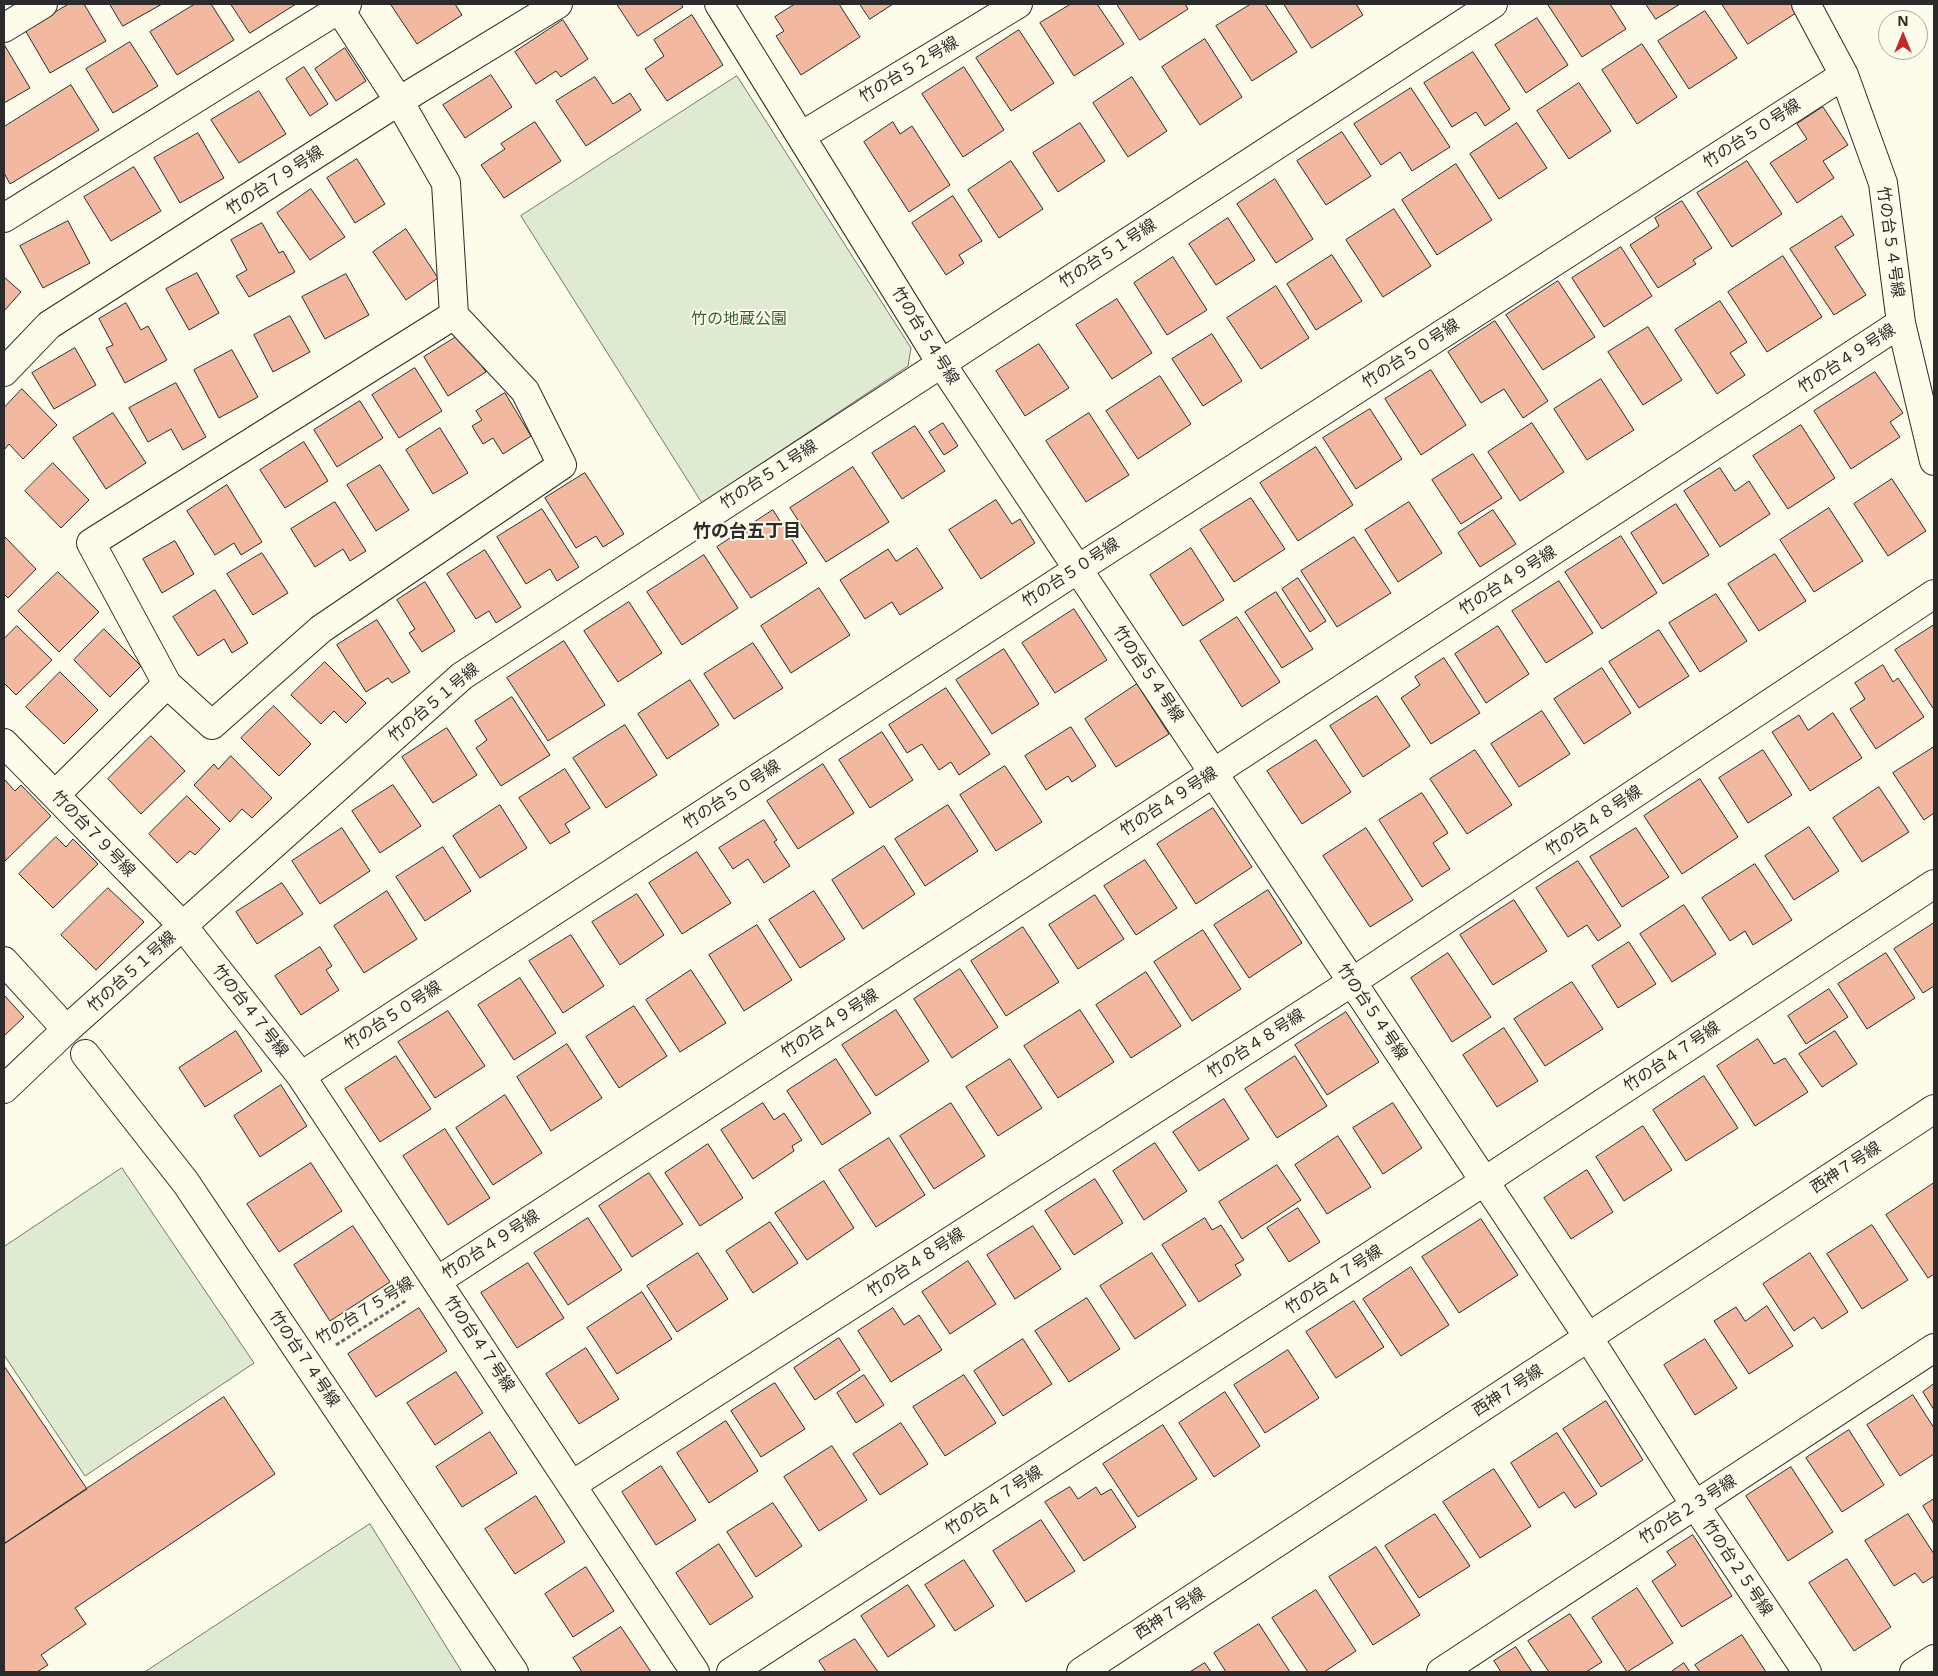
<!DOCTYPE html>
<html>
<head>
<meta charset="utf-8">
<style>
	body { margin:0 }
	#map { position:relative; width:1938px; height:1676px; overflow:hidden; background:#fdfbea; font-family:"Open Sans",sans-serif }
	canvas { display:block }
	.frame { position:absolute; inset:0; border:5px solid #2b2b2b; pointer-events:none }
	.north { position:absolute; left:1878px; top:10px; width:50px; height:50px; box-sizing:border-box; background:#fdfbea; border:1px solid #a9a89e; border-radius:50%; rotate:0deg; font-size:14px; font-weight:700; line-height:20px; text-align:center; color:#2b2b2b }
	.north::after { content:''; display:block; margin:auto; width:18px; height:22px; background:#c62828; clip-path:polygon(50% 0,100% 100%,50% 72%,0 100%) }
</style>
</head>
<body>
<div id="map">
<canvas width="1938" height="1676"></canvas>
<div class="frame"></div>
<div class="north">N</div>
</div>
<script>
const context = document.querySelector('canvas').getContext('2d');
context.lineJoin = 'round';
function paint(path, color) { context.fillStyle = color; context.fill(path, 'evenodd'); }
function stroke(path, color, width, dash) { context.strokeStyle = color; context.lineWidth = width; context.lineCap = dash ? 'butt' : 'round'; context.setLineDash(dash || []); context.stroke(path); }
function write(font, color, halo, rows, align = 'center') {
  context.font = font + ' "Open Sans","Noto Sans JP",sans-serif'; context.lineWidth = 4; context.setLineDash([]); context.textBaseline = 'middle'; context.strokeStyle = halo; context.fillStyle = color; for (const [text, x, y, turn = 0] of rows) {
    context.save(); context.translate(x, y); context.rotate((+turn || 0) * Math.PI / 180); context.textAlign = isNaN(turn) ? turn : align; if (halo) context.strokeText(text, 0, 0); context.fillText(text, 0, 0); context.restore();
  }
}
const green = new Path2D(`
	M737,76L911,348L908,366L702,503L521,216Z
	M122,1168L254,1363L85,1476L4,1355V1247Z
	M370,1524L462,1672H145Z`);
paint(green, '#deebd1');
stroke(green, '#74746e', 1);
const building = new Path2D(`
	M69,4H84L106,41L50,73L25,30Z
	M110,4H162L123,26Z
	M195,4H211L234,40L177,75L150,32Z
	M231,4H296L250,33Z
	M394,4H455L462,15L417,44L391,5Z
	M617,4H681L683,7L638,36Z
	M795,4H839L860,37L801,75L776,36L784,31L775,17Z
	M860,4H893L870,19Z
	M1071,4H1097L1124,44L1074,76L1040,23Z
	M1117,4H1185L1188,9L1140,40Z
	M1251,4H1265L1297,52L1252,81L1216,26Z
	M1284,4H1356L1363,15L1312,48Z
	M1551,4H1610L1626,29L1582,57L1548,5Z
	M1646,4H1680L1656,19Z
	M1722,4H1794L1799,11L1748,44Z
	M1705,11L1737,58L1689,89L1658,41Z
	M692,15L723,65L667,101L645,69L664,56L654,40Z
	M1537,18L1568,65L1526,93L1495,45Z
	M563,20L588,59L561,77L556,71L536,84L515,52Z
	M1019,30L1054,83L1011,111L976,58Z
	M1205,39L1242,97L1200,125L1162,67Z
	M130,42L158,86L113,113L86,69Z
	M1642,44L1677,97L1637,124L1602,70Z
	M5,46L30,88L4,103V47Z
	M345,48L366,81L336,101L315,69Z
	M1473,52L1510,109L1485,126L1476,112L1452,127L1424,83Z
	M304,67L328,104L310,116L286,79Z
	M964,67L1004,130L963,157L922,94Z
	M491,75L512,107L465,138L443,105Z
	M595,77L613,104L630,93L641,110L586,146L556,101Z
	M1132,77L1167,131L1128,157L1093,103Z
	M1579,83L1611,131L1569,159L1537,111Z
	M71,85L99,130L10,184L4,173V127Z
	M1411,88L1450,147L1412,171L1400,152L1381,165L1354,124Z
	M259,91L286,134L239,163L211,120Z
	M1823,107L1848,145L1823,161L1834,178L1797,203L1770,163L1807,139L1797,124Z
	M535,122L561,161L504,198L481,165L505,149L501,144Z
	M893,122L900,134L912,126L950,185L909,212L864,142Z
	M1080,123L1105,161L1058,192L1033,153Z
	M1517,123L1547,168L1499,199L1470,154Z
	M1342,132L1371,176L1326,205L1297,161Z
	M198,133L224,178L180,203L154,158Z
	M357,159L385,204L355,223L327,178Z
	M1011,161L1043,209L999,238L968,190Z
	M1747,161L1782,214L1732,247L1697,193Z
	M1456,164L1492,220L1437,255L1402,200Z
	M134,167L161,211L111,241L84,197Z
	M1275,179L1313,239L1276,263L1237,204Z
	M311,189L345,237L310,260L277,213Z
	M953,196L982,241L959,255L964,263L946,275L912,223Z
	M1682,201L1712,248L1693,260L1696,264L1658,288L1630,245L1659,226L1655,218Z
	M1394,209L1431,266L1383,297L1346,240Z
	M1842,216L1854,235L1835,247L1866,295L1834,315L1790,249Z
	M1228,218L1255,260L1216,285L1189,244Z
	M68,221L90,263L43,288L20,246Z
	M262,223L279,253L283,251L295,272L249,297L236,276L247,270L231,240Z
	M406,229L438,278L406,300L373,252Z
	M1621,247L1652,296L1604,327L1572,278Z
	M1332,255L1362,301L1316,330L1287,284Z
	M1783,256L1822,317L1767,352L1728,292Z
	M1173,257L1207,310L1167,335L1134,283Z
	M197,273L219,313L189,330L166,289Z
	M346,274L369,315L325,339L302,297Z
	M4,277L21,292L4,311Z
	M1558,281L1595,337L1543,370L1506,315Z
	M1276,286L1309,338L1261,369L1227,318Z
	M1117,299L1152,353L1112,379L1076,325Z
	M1720,301L1747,342L1730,353L1745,375L1717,394L1675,330Z
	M126,303L141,330L148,326L167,360L125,383L106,348L113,345L99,319Z
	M290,316L310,352L273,372L254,335Z
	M1495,321L1548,401L1523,418L1504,389L1481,403L1448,352Z
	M1648,327L1682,380L1643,405L1608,352Z
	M461,334L486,372L448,396L424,357Z
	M1212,334L1242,381L1203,406L1172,359Z
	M1039,344L1069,388L1025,416L996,371Z
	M75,348L96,385L54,409L32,373Z
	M232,350L258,397L219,418L194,370Z
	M415,368L442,411L399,438L372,395Z
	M1431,370L1466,425L1421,455L1385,399Z
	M1875,372L1903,413L1890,422L1900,437L1851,469L1814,411Z
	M1160,376L1191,424L1138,459L1106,411Z
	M1601,379L1634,430L1587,460L1554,409Z
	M176,383L206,437L183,450L171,429L148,442L129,408Z
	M22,389L57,425L23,459L9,444L4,450V408Z
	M505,393L531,436L503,454L493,438L483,444L472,426L482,420L476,411Z
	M360,401L383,438L337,467L314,430Z
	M1370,409L1402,459L1356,489L1323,438Z
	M113,413L146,463L106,489L73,438Z
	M1089,413L1129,475L1086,502L1046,441Z
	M943,423L958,446L944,455L929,432Z
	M1532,423L1564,472L1520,501L1488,452Z
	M1801,425L1835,478L1788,509L1753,456Z
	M915,426L945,471L902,499L872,453Z
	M440,428L468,473L433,494L406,450Z
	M304,442L328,481L285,508L260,470Z
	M1316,447L1353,505L1298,541L1260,483Z
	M1473,454L1502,498L1461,524L1432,480Z
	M53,463L89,500L61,528L25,491Z
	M380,465L409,510L376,531L347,485Z
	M853,467L889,522L826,562L790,508Z
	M1720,468L1735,491L1749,481L1770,514L1720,547L1684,491Z
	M585,473L624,534L603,547L596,536L576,548L545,498Z
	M1892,479L1926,531L1888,556L1854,504Z
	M227,485L262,542L241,555L234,543L215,555L187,511Z
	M1251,498L1285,549L1234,582L1200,530Z
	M996,500L1012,524L1020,519L1035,543L981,579L949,530Z
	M335,502L366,551L350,561L343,549L315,567L291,529Z
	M1409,502L1442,553L1398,582L1365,530Z
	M1676,504L1709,555L1663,584L1631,533Z
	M1829,508L1863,561L1814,592L1780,540Z
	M542,509L579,567L557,581L550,569L526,584L497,537Z
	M773,510L807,563L751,598L717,547Z
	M1493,510L1516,544L1480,567L1458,533Z
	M4,536L36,569L8,598L4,594Z
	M1621,536L1657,593L1602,629L1565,572Z
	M1354,537L1391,593L1337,627L1301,571Z
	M175,541L194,574L162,593L143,559Z
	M917,548L943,588L900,615L892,602L865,619L840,580L888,549L896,561Z
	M1191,548L1224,600L1183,626L1150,575Z
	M485,550L521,607L496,623L489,611L476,619L447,574Z
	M262,553L288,593L253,615L227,574Z
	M1775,554L1806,601L1759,631L1728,584Z
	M704,555L738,608L682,645L647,592Z
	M58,572L99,612L59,652L18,611Z
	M1298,578L1326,621L1310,632L1282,589Z
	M1559,581L1593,633L1546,663L1512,611Z
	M425,582L455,631L422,652L409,633L415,629L397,600Z
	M819,588L850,635L791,673L761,626Z
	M215,590L248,643L232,653L224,639L198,656L173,617Z
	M1276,592L1313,649L1282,668L1245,612Z
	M1716,594L1747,641L1700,672L1669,623Z
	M629,602L662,653L618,682L584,631Z
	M1074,609L1107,660L1055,693L1022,643Z
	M1237,617L1280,682L1242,707L1200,641Z
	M377,620L410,672L392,683L388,678L366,692L337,645Z
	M1934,625V707L1933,708L1895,650Z
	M17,626L52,660L16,695L4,683V639Z
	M1498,626L1529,674L1486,703L1455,654Z
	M104,629L141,666L110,697L74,660Z
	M1659,630L1689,676L1639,708L1609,662Z
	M564,641L605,705L548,741L507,678Z
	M753,643L783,688L734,719L704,674Z
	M1004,649L1039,704L992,734L956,680Z
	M1444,658L1480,713L1431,744L1401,698L1420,685L1415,677Z
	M325,662L366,703L346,723L334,711L321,724L291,695Z
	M1883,665L1893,682L1898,678L1924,717L1876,749L1850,709L1865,699L1855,683Z
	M1602,668L1631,713L1584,744L1554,699Z
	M60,672L98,710L64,744L26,707Z
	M690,680L719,725L667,759L638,714Z
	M1137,684L1169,734L1116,767L1085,719Z
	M946,688L990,754L959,775L951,762L939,770L922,744L907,753L889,725Z
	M1377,696L1410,746L1363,777L1330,726Z
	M512,697L550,755L501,786L476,748L487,740L475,721Z
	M274,706L311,744L279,776L241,738Z
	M1542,711L1570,754L1519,787L1491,744Z
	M1833,713L1862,758L1810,791L1772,732L1799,715L1808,730Z
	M625,725L657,775L606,808L573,758Z
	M1071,727L1096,766L1072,782L1068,776L1046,790L1025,756Z
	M447,728L477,775L433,803L402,757Z
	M882,732L913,780L870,808L839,760Z
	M151,736L185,771L141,814L108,779Z
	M1316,740L1351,792L1302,824L1267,771Z
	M1934,747V813L1924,820L1893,773Z
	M1475,750L1512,805L1467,834L1430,779Z
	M1763,750L1792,795L1748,823L1719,778Z
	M231,756L272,798L252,818L242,809L230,822L194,785L214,764L218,769Z
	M823,764L854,813L798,849L767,801Z
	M1005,766L1042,822L996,851L960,795Z
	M565,769L590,808L565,824L570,832L550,844L519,798Z
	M4,779L15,791L21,785L51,816L5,861Z
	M1700,779L1738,837L1682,874L1644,816Z
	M393,785L421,826L380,853L352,811Z
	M1879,787L1909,832L1862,862L1833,818Z
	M1422,793L1448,833L1433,843L1450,869L1422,887L1379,820Z
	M187,796L220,829L195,855L190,851L177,863L149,834Z
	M500,805L527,848L480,878L453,836Z
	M948,805L978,851L925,886L895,839Z
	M1213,808L1252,867L1196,904L1157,844Z
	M764,820L777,840L774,842L790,866L764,883L748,859L733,869L719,848Z
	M1809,827L1839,871L1794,900L1765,856Z
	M342,828L370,871L320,904L292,861Z
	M1366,828L1413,900L1370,927L1323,856Z
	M1636,828L1669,877L1622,907L1590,857Z
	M56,837L66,847L73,839L98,864L53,908L19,874Z
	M884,846L915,894L863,929L832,880Z
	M443,847L471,891L425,921L396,877Z
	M697,852L731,903L682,934L649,883Z
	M1145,860L1177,908L1136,935L1104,886Z
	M1578,861L1621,926L1598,941L1587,925L1568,937L1536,888Z
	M1755,864L1792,920L1753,945L1745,931L1730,941L1702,898Z
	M282,883L303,914L257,944L236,912Z
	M108,888L144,922L96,970L61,935Z
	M1268,890L1302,943L1249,978L1214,925Z
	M387,891L417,939L364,973L334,926Z
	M814,891L845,939L800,968L769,920Z
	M637,894L664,935L620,965L592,922Z
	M1095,895L1124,939L1078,969L1049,925Z
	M1514,900L1547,951L1493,985L1460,935Z
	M1684,905L1716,954L1672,982L1640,934Z
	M1934,923V986L1923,993L1894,949Z
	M757,925L792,980L744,1011L709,955Z
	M1023,927L1059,982L1006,1016L971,961Z
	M1203,930L1241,989L1192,1021L1154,962Z
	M571,935L604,986L563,1013L529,961Z
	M1629,942L1656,984L1618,1008L1592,966Z
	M320,947L332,966L326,970L339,990L301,1015L275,976Z
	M1448,953L1491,1017L1452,1042L1411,978Z
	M1886,953L1915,998L1867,1029L1838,984Z
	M960,969L998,1027L952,1058L914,999Z
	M691,970L726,1023L680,1052L646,1000Z
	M1146,972L1181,1026L1131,1058L1096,1005Z
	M520,978L556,1033L514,1060L478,1005Z
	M1572,982L1603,1029L1545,1066L1514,1019Z
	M1829,989L1848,1017L1806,1044L1788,1016Z
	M4,995L24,1017L4,1036Z
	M634,1006L667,1056L619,1088L586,1037Z
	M896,1010L929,1061L876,1096L842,1045Z
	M1080,1010L1114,1062L1058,1098L1024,1046Z
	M448,1011L485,1066L435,1098L398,1042Z
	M1346,1012L1379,1062L1327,1095L1295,1045Z
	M1504,1028L1538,1081L1497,1107L1463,1055Z
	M236,1031L262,1071L205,1107L179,1068Z
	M1835,1031L1857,1064L1822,1087L1799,1054Z
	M1758,1039L1774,1064L1785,1058L1808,1092L1755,1126L1717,1066Z
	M567,1044L602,1098L551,1131L517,1077Z
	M396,1056L431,1109L380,1142L345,1089Z
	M1295,1056L1327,1106L1277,1138L1245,1089Z
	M836,1059L871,1113L822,1145L787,1091Z
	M1010,1059L1042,1108L998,1136L966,1087Z
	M1704,1076L1738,1128L1686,1161L1653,1110Z
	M281,1085L307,1126L260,1157L234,1116Z
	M505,1095L542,1153L493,1185L456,1128Z
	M1224,1099L1249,1139L1199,1171L1173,1132Z
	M763,1103L774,1120L784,1113L802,1140L792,1146L794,1151L753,1179L721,1130Z
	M951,1103L985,1156L934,1189L900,1136Z
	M1393,1103L1422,1148L1383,1174L1353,1128Z
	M1643,1126L1672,1170L1624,1201L1596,1157Z
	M445,1129L490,1198L448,1225L403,1156Z
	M1338,1136L1371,1187L1327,1214L1295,1165Z
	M889,1138L925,1195L876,1227L839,1170Z
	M1155,1143L1187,1191L1144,1220L1113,1171Z
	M708,1144L743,1198L700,1226L665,1173Z
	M311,1163L342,1211L279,1252L247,1204Z
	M1277,1165L1301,1200L1242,1239L1219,1202Z
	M1587,1170L1613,1212L1571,1239L1544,1198Z
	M649,1173L683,1224L632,1257L599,1206Z
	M1095,1179L1123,1223L1074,1255L1045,1211Z
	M824,1181L854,1228L807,1260L775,1213Z
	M1934,1183V1274L1928,1278L1886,1215Z
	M1298,1208L1320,1242L1289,1262L1267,1228Z
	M588,1218L622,1270L568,1305L534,1253Z
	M1205,1218L1212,1230L1221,1225L1244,1260L1235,1265L1241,1275L1199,1302L1162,1245Z
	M1481,1219L1518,1275L1459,1313L1422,1257Z
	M770,1222L798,1263L753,1293L726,1251Z
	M1872,1225L1908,1280L1862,1309L1827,1254Z
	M353,1226L390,1282L330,1321L294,1265Z
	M1033,1226L1061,1269L1015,1299L987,1255Z
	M698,1253L728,1299L677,1332L647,1286Z
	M1152,1253L1186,1305L1135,1339L1100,1286Z
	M1810,1253L1848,1312L1822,1329L1814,1317L1794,1331L1763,1284Z
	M968,1261L996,1304L950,1334L922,1292Z
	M528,1263L564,1318L517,1348L481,1293Z
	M1411,1267L1449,1325L1401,1356L1363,1299Z
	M642,1292L672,1339L617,1374L587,1328Z
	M1087,1298L1120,1349L1069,1382L1035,1331Z
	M1354,1301L1384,1347L1336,1378L1306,1332Z
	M1767,1306L1793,1346L1749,1374L1714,1321L1736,1307L1745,1321Z
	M419,1308L447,1351L376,1397L348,1354Z
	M893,1308L904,1325L919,1315L942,1350L891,1382L858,1331Z
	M839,1338L860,1370L815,1400L794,1368Z
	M1023,1339L1052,1384L1003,1416L974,1371Z
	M1705,1339L1737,1388L1695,1415L1664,1365Z
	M586,1348L619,1399L579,1424L546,1374Z
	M1288,1350L1319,1398L1265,1433L1234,1385Z
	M4,1366L87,1489L4,1544Z
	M456,1372L483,1413L435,1445L407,1403Z
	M864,1375L884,1405L856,1423L837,1393Z
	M964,1375L996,1423L945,1456L913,1407Z
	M775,1383L805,1429L761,1457L731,1411Z
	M1934,1384V1410L1923,1392Z
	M1225,1392L1260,1446L1214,1477L1179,1423Z
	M1913,1395L1934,1428V1454L1900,1476L1867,1425Z
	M224,1397L275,1474L75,1608L86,1624L41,1655L48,1665L37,1672H4V1544Z
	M1606,1401L1643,1460L1601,1487L1563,1429Z
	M726,1421L758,1471L709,1503L677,1453Z
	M901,1423L928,1464L880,1495L853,1454Z
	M1163,1425L1197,1479L1138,1517L1103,1464Z
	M1849,1430L1884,1485L1842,1512L1806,1458Z
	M490,1432L517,1473L462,1507L436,1467Z
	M1557,1433L1597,1494L1575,1508L1564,1492L1539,1508L1511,1463Z
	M832,1446L867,1500L819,1531L784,1477Z
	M661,1466L696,1520L656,1545L622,1492Z
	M1791,1467L1833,1532L1788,1561L1746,1496Z
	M1494,1469L1531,1526L1480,1558L1443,1502Z
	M1070,1487L1078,1499L1096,1487L1101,1495L1111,1489L1136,1527L1084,1561L1045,1502Z
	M536,1496L565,1542L515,1574L485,1529Z
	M1934,1499V1524L1923,1506Z
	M773,1503L802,1546L756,1577L727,1532Z
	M1435,1514L1470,1566L1419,1598L1385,1546Z
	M1908,1514L1934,1554V1576L1923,1583L1915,1573L1894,1586L1865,1541Z
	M1041,1520L1075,1571L1026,1602L993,1551Z
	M1693,1535L1732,1596L1682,1627L1652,1581L1676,1565L1667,1552Z
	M719,1544L753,1597L710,1625L676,1573Z
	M1376,1547L1420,1615L1373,1645L1329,1577Z
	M1847,1559L1891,1627L1854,1651L1809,1583Z
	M964,1560L994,1606L955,1631L925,1585Z
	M586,1567L614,1611L573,1637L545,1594Z
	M908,1585L935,1626L888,1657L861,1616Z
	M1637,1588L1673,1643L1627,1672L1592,1618Z
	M1316,1590L1356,1651L1324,1672H1308L1272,1618Z
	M1570,1614L1602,1662L1586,1672H1549L1528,1641Z
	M1259,1624L1290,1672H1226L1214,1653Z
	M621,1627L651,1672H582L573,1658Z
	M1742,1635L1766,1672H1700L1695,1665Z
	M855,1639L878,1672H826L819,1661Z
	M1516,1647L1526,1663L1532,1672H1501L1494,1661Z
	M1205,1663L1211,1672H1190Z
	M1684,1663L1690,1672H1671Z`);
paint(building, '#f2b8a0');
stroke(building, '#2b2b2b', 1);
const minor = new Path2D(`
	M336,4L399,101L446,183L454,315L525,391L562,465L321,629L212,725L167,684L91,543L454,315
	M719,4L941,363L1588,1337L1695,1505L1807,1672
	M1806,4L1844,75L1883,183L1901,323L1934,461
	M4,28L43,4
	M801,136L1018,4
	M4,218L347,4
	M4,372L49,325L399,101L558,4
	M4,743L183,926L301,1076L695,1672
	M55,795L167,684
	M4,961L55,1017
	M85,1054L186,1183L514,1672
	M301,1076L1078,569L1844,75
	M4,1089L66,1030L462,676L1493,4
	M437,1281L1901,323
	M572,1485L1352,982L1934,594
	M731,1672L1485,1181L1934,884
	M1081,1672L1934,1109
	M1441,1672L1934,1348
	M1914,1672L1934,1659`);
stroke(minor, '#2b2b2b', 30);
stroke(new Path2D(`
	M336,1345L407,1300`), '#6a6964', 3, [4, 2.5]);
stroke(minor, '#fdfbea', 28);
write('16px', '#2b2b2b', '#fdfbea', [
	["竹の台５２号線",909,70,-31],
	["竹の台５０号線",1752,134,-33],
	["竹の台７９号線",275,181,-33],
	["竹の台５４号線",1890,242,82],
	["竹の台５１号線",1108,254,-33],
	["竹の台５４号線",925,336,58],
	["竹の台５０号線",1411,354,-33],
	["竹の台４９号線",1847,359,-33],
	["竹の台５１号線",769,475,-33],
	["竹の台５０号線",1071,573,-33],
	["竹の台４９号線",1508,581,-33],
	["竹の台５４号線",1148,674,56],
	["竹の台５１号線",434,703,-40],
	["竹の台５０号線",732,795,-33],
	["竹の台４９号線",1169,802,-33],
	["竹の台４８号線",1594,821,-34],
	["竹の台７９号線",93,834,46],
	["竹の台５１号線",132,972,-42],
	["竹の台４７号線",250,1011,52],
	["竹の台５４号線",1372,1012,56],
	["竹の台５０号線",393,1016,-33],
	["竹の台４９号線",830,1024,-33],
	["竹の台４８号線",1256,1044,-33],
	["竹の台４７号線",1672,1057,-34],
	["西神７号線",1846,1168,-33],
	["竹の台４９号線",491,1245,-33],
	["竹の台４８号線",916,1263,-33],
	["竹の台４７号線",1334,1280,-33],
	["竹の台７５号線",365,1311,-32],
	["竹の台４７号線",479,1344,56],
	["竹の台７４号線",304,1359,56],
	["西神７号線",1508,1391,-33],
	["竹の台４７号線",994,1501,-33],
	["竹の台２３号線",1688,1510,-33],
	["竹の台２５号線",1737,1568,56],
	["西神７号線",1170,1614,-33]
]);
write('16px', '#34623c', '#fdfbea', [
	["竹の地蔵公園",739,319]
]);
write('bold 18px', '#2b2b2b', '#fdfbea', [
	["竹の台五丁目",747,532]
]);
</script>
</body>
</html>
